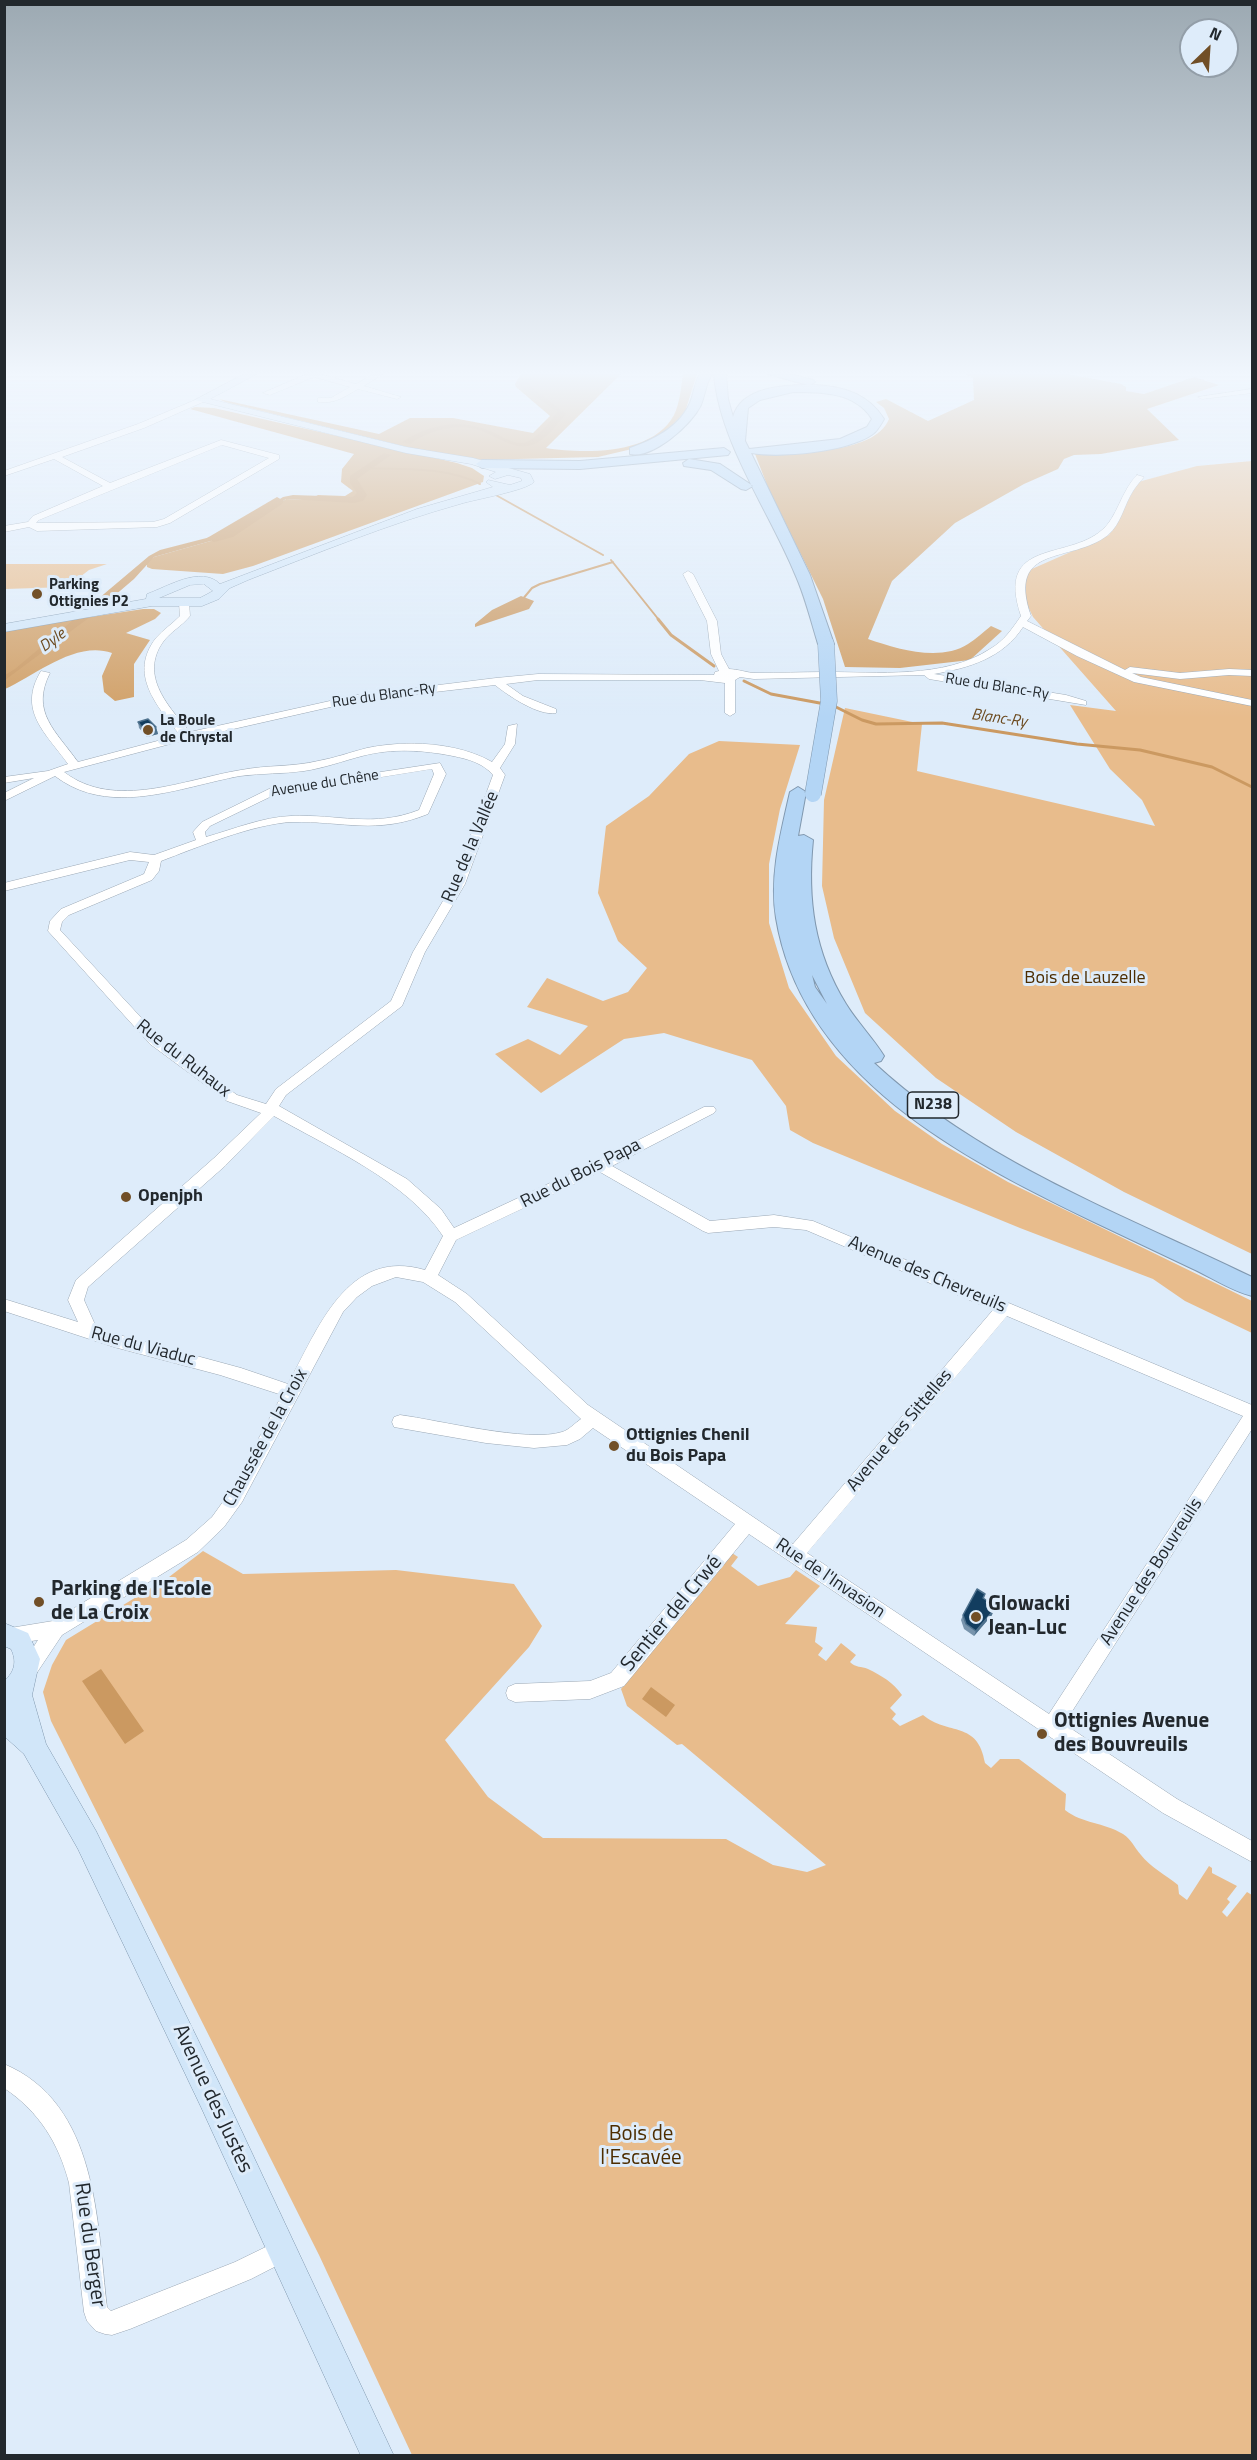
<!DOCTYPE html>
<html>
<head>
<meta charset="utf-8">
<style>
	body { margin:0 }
	#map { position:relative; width:1257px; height:2460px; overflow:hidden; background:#deecfa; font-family:"Titillium Web",sans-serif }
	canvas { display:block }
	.frame { position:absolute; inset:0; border:6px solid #22282d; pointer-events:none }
	.north { position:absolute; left:1179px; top:18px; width:60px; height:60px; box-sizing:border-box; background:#deecfa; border:2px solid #939ea8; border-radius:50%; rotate:25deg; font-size:16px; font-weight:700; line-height:24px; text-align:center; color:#22282d }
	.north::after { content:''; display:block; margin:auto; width:21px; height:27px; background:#714f27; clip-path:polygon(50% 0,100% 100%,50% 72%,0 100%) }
</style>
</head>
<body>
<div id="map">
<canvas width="1257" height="2460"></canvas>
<div class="frame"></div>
<div class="north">N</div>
</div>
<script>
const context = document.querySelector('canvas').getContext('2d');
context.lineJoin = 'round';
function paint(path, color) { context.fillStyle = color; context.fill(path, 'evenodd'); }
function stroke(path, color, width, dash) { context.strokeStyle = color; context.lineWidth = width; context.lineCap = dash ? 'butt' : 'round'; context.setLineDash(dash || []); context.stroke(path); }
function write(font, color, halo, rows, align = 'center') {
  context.font = font + ' "Titillium Web",sans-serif'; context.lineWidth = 6; context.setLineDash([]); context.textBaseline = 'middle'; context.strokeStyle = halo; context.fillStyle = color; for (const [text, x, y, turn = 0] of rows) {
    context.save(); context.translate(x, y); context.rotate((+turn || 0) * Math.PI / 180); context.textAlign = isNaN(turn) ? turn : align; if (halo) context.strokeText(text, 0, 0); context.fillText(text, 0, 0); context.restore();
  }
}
paint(new Path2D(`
	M1252,461V1254L1124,1192L1016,1132L936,1078L865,1013L834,938L822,886L824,800L845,708L922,724L917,771L1155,826L1142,800L1110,769L1070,705L1116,711L1033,617L1022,594L1025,572L1109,535L1138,482L1197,466Z
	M5,564H107L89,570L67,587L5,589Z
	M719,741L800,745L780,809L769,864V923L789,988L836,1056L895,1111L942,1144L1008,1182L1252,1301V1333L1185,1301L1153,1279L1020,1228L813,1143L790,1130L786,1106L752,1060L664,1033L624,1039L541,1093L495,1054L528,1039L560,1055L588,1026L527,1007L547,978L603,1001L628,992L647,968L618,941L598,893L606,826L649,796L689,754Z
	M203,1551L243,1574L396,1570L514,1584L542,1626L529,1647L445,1740L488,1797L543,1838L726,1839L773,1865L807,1872L826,1865L682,1744L677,1745L627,1706L621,1689L720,1563L732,1553L738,1557L731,1566L758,1586L790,1577L796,1570L820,1586L785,1624L817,1627L815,1642L823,1648L818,1655L826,1661L841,1643L856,1655L850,1662C856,1668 861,1666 868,1669C882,1676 893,1682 902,1695L890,1708L896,1714L892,1719L900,1726L923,1715C948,1736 978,1720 985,1763L991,1768L1000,1759H1019L1066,1794L1065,1810C1083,1824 1103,1822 1123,1834C1132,1840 1134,1847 1141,1855C1149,1866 1167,1876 1178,1885L1179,1894L1187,1900L1209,1866L1212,1868V1873L1237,1886L1227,1899L1230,1902L1222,1912L1227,1917L1247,1892L1252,1895V2455H412L319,2255L51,1721L43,1692L52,1665L66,1640L169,1577Z`), '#e8bc8c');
paint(new Path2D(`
	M521,374H621L546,448C584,454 653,455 674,415C680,403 681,387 683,374H697L685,412L664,434L632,449L598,457L477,460L411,448L225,402L219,399L379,434L410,418H453L533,433L550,416L516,387L515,384Z
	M965,374H1067L1121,384L1126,387V391L1144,394L1194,377L1219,385L1147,409L1179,440L1101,454L1074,455L1064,459L1058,469L1024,484L955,523L892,581L868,639C897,649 940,662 968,644C976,639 983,632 991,626L1002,631L970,660L900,668L845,667L823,599L769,490L755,454C791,452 874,456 889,419L884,408L876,402L886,399L928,421L974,400L973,378Z
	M195,407L214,408L457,463L472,468L484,476L483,482L253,566L223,574L152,569L147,567V562L154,557L232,535L286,499L309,500L318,495L345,496L353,491L341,482L342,469L354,454L190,409Z
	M143,609H154L161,613L155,619L126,633L150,640L134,664V697L115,701L104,692L102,676L112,653C76,640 36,675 5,689V630Z`), '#d1a067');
paint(new Path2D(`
	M528,374H539L529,382L530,386L566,414C557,424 546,440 532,445C514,451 496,436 480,430C456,423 429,430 410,444L402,442C430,424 461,418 492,432C501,436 513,444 523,443C536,441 549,422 558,412L519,386V381Z
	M384,453L391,455L357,479L367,495L363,501L354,503L286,499L232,535L154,557L134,579L86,620L5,680V675L15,669L149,556L160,550L226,533L283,497L293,495L353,497L357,493L350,483V476Z
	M521,596L534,601L529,609L475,627V624L492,610Z
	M101,1669L144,1731L125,1744L82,1681Z
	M651,1687L675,1705L666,1717L642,1699Z`), '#cb9961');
stroke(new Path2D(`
	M366,468C404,470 445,466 480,484
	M494,494L603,555
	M611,560L659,620
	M522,600L532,588L540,584L613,562`), '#cb9961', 2);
stroke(new Path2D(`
	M658,619L671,635L714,666
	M744,681L771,694L825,704
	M832,705L862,720L876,724L942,723L1077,744L1140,750L1212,767L1252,787`), '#cb9961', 3);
paint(new Path2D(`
	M277,497L284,501L282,504L233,537L214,542L207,538Z`), '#cb9961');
const minor = new Path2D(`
	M307,374H320L356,384L373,374H383L364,386L401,397L397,399L358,389C344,397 335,404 318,402V398H331L350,387L314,377L270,395L263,393Z
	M1252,389V393L1202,399L1198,397Z
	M200,398H203V402L144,428L62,457L110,483L221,440L279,455V459L170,523L157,527L37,531L29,527L4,532V526L28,522L33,516L103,486L54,459L4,476V471L138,424ZM222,445L269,458L164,519L153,522L36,523L39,520Z
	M1137,475L1144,477C1140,482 1136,486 1133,491C1124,505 1121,524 1108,535C1071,564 1006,543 1031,616L1027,621L1125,670L1130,667L1180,673L1229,669L1252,670V676L1229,675L1180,679L1132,673L1141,677L1252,700V706L1134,682L1077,656L1023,627C1003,658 969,668 934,674L1066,695L1086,701V705L929,679L924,675L754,679L740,677L735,680V713L730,716L725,713V683L700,680H538L506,684L523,696L556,709V713C538,716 509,696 495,685L357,701L189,739L64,772C115,811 185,779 241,770C267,765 293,767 318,761C335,758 351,752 367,748C406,740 457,742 492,762L505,744L508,726L517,724L515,744L500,768L505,775L465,884L425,952L402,1006L286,1095L279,1106L407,1179L441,1209L454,1228L595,1162L704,1107H714L716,1110L714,1113L612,1166L710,1221L774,1215L813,1221L1252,1405V1429L1064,1724L1177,1799L1252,1841V1862L1163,1813L749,1534L624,1686L590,1699L515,1702L508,1699L506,1693L508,1687L515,1684L590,1681L611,1673L735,1524L593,1428L580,1439L567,1445L534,1448L486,1443L394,1427L392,1422L394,1417L400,1415C438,1420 529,1443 562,1432C569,1430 575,1423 581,1419L455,1302L423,1282L396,1277L372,1286L357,1297L343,1312L242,1502L224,1527L198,1552L62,1635L34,1677L27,1680L20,1677L18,1671L38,1640L11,1644L4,1641V1629L53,1621L186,1540L212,1517L230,1492L282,1395L220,1375L114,1347L4,1311V1299L78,1322L68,1300L76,1280L214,1158L261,1113L227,1101L150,1044L48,931L50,921L61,909L144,874L149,862L130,860L4,891V883L130,852L154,855L196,840L193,832L202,822L269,789L440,763L446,774L428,814C376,835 344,821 292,822C253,824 198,847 161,861L159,871L152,880L69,915L62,922L60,930L160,1038L237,1095L266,1104L276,1089L391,1001L413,952L453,884L493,775C483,763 468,759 453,756C423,750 392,748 362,756C343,761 324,768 304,771C283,774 262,773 240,776C180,787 110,818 55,776L4,801V793L34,778L4,783V777L48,771L68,764C46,733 17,711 41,671L50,673C30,712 56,731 78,762L180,735C157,706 128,674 156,638C163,630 172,624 180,616L179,603L184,600L189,603L190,616C182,626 170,632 163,642C139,676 169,707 190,732L357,695L496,678L538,674L714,675L715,672L719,671L711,654L707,621L683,574L688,571L693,574L717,621L721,654L729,669C738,669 747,673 756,673C779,673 802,672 824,672C877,672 944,679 990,649C1004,641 1012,629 1021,616C995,538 1067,561 1102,530C1117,518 1121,491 1137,475ZM432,769L434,774L419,810C373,828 338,814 291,816C263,817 234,829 206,837L205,832L210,826L276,794ZM274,1116C330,1148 407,1181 443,1236L425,1270C347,1247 318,1329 288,1384L241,1368L97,1329L84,1300L88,1287L225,1166ZM600,1172L703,1231L708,1233L774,1227L806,1230L993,1310L793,1544L588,1405L467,1294L438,1275L456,1240ZM1007,1316L1243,1416L1049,1714L807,1553Z
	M4,2064C98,2103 97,2222 107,2307L111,2311L235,2262L282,2239L290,2243L294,2251L290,2259L251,2279L130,2329L112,2335L105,2334L96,2331L87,2321L84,2312L69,2183C59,2144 39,2111 4,2088Z`);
const major = new Path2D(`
	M244,374H257L210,399L406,447L473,458L530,474L534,482C525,491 476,499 460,504C388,524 318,553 248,580L230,588L219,599L202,606H152L4,632V624L146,599L147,594C167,587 201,565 220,584L417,509L493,487L486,482L488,480L510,485L522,481L521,478L508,475L495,479L489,476L496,472L471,464L406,453L195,400ZM204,584L213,591L200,598H159L190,585Z
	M4,1623L28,1633L40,1659L32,1695L46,1744L96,1831L221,2087L394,2456H361L201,2107L78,1849L24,1754L4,1736V1681C15,1672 17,1661 11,1649L4,1646Z`);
const highway = new Path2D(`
	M700,374H712C706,383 705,395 701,405C691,425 653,459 630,454V448C653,440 678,428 689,405C694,395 694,383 700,374Z
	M714,374H726L728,399L733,417C741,387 784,385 808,385L768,374H789L813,380L815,382L810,385C840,385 868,393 884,419C881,424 878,430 873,434C848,452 781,458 751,453L810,575L834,644L831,647L826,649L818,644C811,621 805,596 795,574C769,511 719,441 714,374ZM793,392C822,392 855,392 872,419L867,427L840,439L749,449L745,441L748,408L760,400Z
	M724,448L730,452L728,455L580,469L482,468L476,464L482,460L580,461Z
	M689,459L720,464L753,486L746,490L741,489L711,470L684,466L683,463Z
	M798,787L806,792L798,836L804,835L813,840C807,899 814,952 846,1004C857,1022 873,1038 884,1056L881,1061L874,1063C982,1163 1122,1214 1252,1277V1296C1231,1291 1211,1277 1191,1268C1158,1252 1125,1237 1092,1221C962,1158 802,1076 776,918C769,876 781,832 790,792ZM812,975L827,1004L815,987Z`);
stroke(minor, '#9aa7b4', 1);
stroke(major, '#8098af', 1);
stroke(highway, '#8098af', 2);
paint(minor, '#fff');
paint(major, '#d1e6f9');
paint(highway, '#b3d5f5');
const highwayBridge = new Path2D(`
	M813,794L829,701L826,644`);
stroke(highwayBridge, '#8098af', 17, []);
stroke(highwayBridge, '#b3d5f5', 16);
paint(new Path2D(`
	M138,722L156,727L158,734L147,737L139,728Z
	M985,1594L984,1599L989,1602L988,1606L992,1615L974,1636L964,1629L961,1620L963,1615Z`), '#7894ac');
paint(new Path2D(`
	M156,727L158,734L147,737L145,731Z
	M994,1610L992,1615L974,1636L976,1631Z`), '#4f728e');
const building = new Path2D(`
	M148,719L156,727L145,731L138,722Z
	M977,1589L985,1594L983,1598L989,1602L987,1606L994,1610L976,1631L966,1624L963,1615Z`);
paint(building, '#123d5f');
stroke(building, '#4f728e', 1.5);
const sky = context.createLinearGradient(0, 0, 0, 718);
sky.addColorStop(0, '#9ca9b2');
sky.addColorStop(0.52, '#f0f6fd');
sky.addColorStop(1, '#f0f6fd00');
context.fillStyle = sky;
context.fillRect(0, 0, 1257, 718);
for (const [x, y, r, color] of [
	[37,594,6,"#714f27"],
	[148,730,6,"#714f27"],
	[126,1197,6,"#714f27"],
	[614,1446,6,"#714f27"],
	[39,1602,6,"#714f27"],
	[976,1617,6,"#714f27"],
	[1042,1734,6,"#714f27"]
]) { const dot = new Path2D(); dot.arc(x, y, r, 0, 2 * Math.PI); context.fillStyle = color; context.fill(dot); stroke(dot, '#deecfa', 2); }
write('bold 15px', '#22282d', '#deecfa', [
	["Parking",49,585],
	["Ottignies P2",49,602],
	["La Boule",160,721],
	["de Chrystal",160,738]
], 'left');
write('15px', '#22282d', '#deecfa', [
	["Rue du Blanc-Ry",997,687,9],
	["Rue du Blanc-Ry",384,696,-8],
	["Avenue du Chêne",325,784,-9]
]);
write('italic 16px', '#6c4a1f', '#deecfa', [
	["Dyle",53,641,-36],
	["Blanc-Ry",999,719,8]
]);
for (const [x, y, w] of [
	[933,1105,51]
]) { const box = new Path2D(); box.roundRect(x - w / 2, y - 13, w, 26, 4.5); context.fillStyle = '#deecfa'; context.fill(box); stroke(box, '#22282d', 1.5); }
write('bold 16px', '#22282d', null, [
	["N238",933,1105]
]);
write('18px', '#22282d', '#deecfa', [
	["Rue de la Vallée",471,847,-67],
	["Rue du Ruhaux",183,1059,38],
	["Rue du Bois Papa",581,1174,-27],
	["Avenue des Chevreuils",927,1275,23],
	["Rue du Viaduc",143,1347,15],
	["Avenue des Sittelles",900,1431,-50],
	["Chaussée de la Croix",266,1438,-61],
	["Avenue des Bouvreuils",1152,1572,-57],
	["Rue de l'Invasion",830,1579,34]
]);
write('18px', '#4d2d00', '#deecfa', [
	["Bois de Lauzelle",1085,979]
]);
write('bold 18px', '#22282d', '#deecfa', [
	["Openjph",138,1197],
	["Ottignies Chenil",626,1436],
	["du Bois Papa",626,1457]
], 'left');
write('bold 21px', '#22282d', '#deecfa', [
	["Parking de l'Ecole",51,1590],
	["de La Croix",51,1614],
	["Glowacki",988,1605],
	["Jean-Luc",988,1629],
	["Ottignies Avenue",1054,1722],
	["des Bouvreuils",1054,1746]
], 'left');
write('21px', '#22282d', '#deecfa', [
	["Sentier del Crwé",672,1614,-50],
	["Avenue des Justes",212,2099,65],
	["Rue du Berger",89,2245,82]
]);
write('21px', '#4d2d00', '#deecfa', [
	["Bois de",641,2135],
	["l'Escavée",641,2159]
]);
</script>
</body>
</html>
